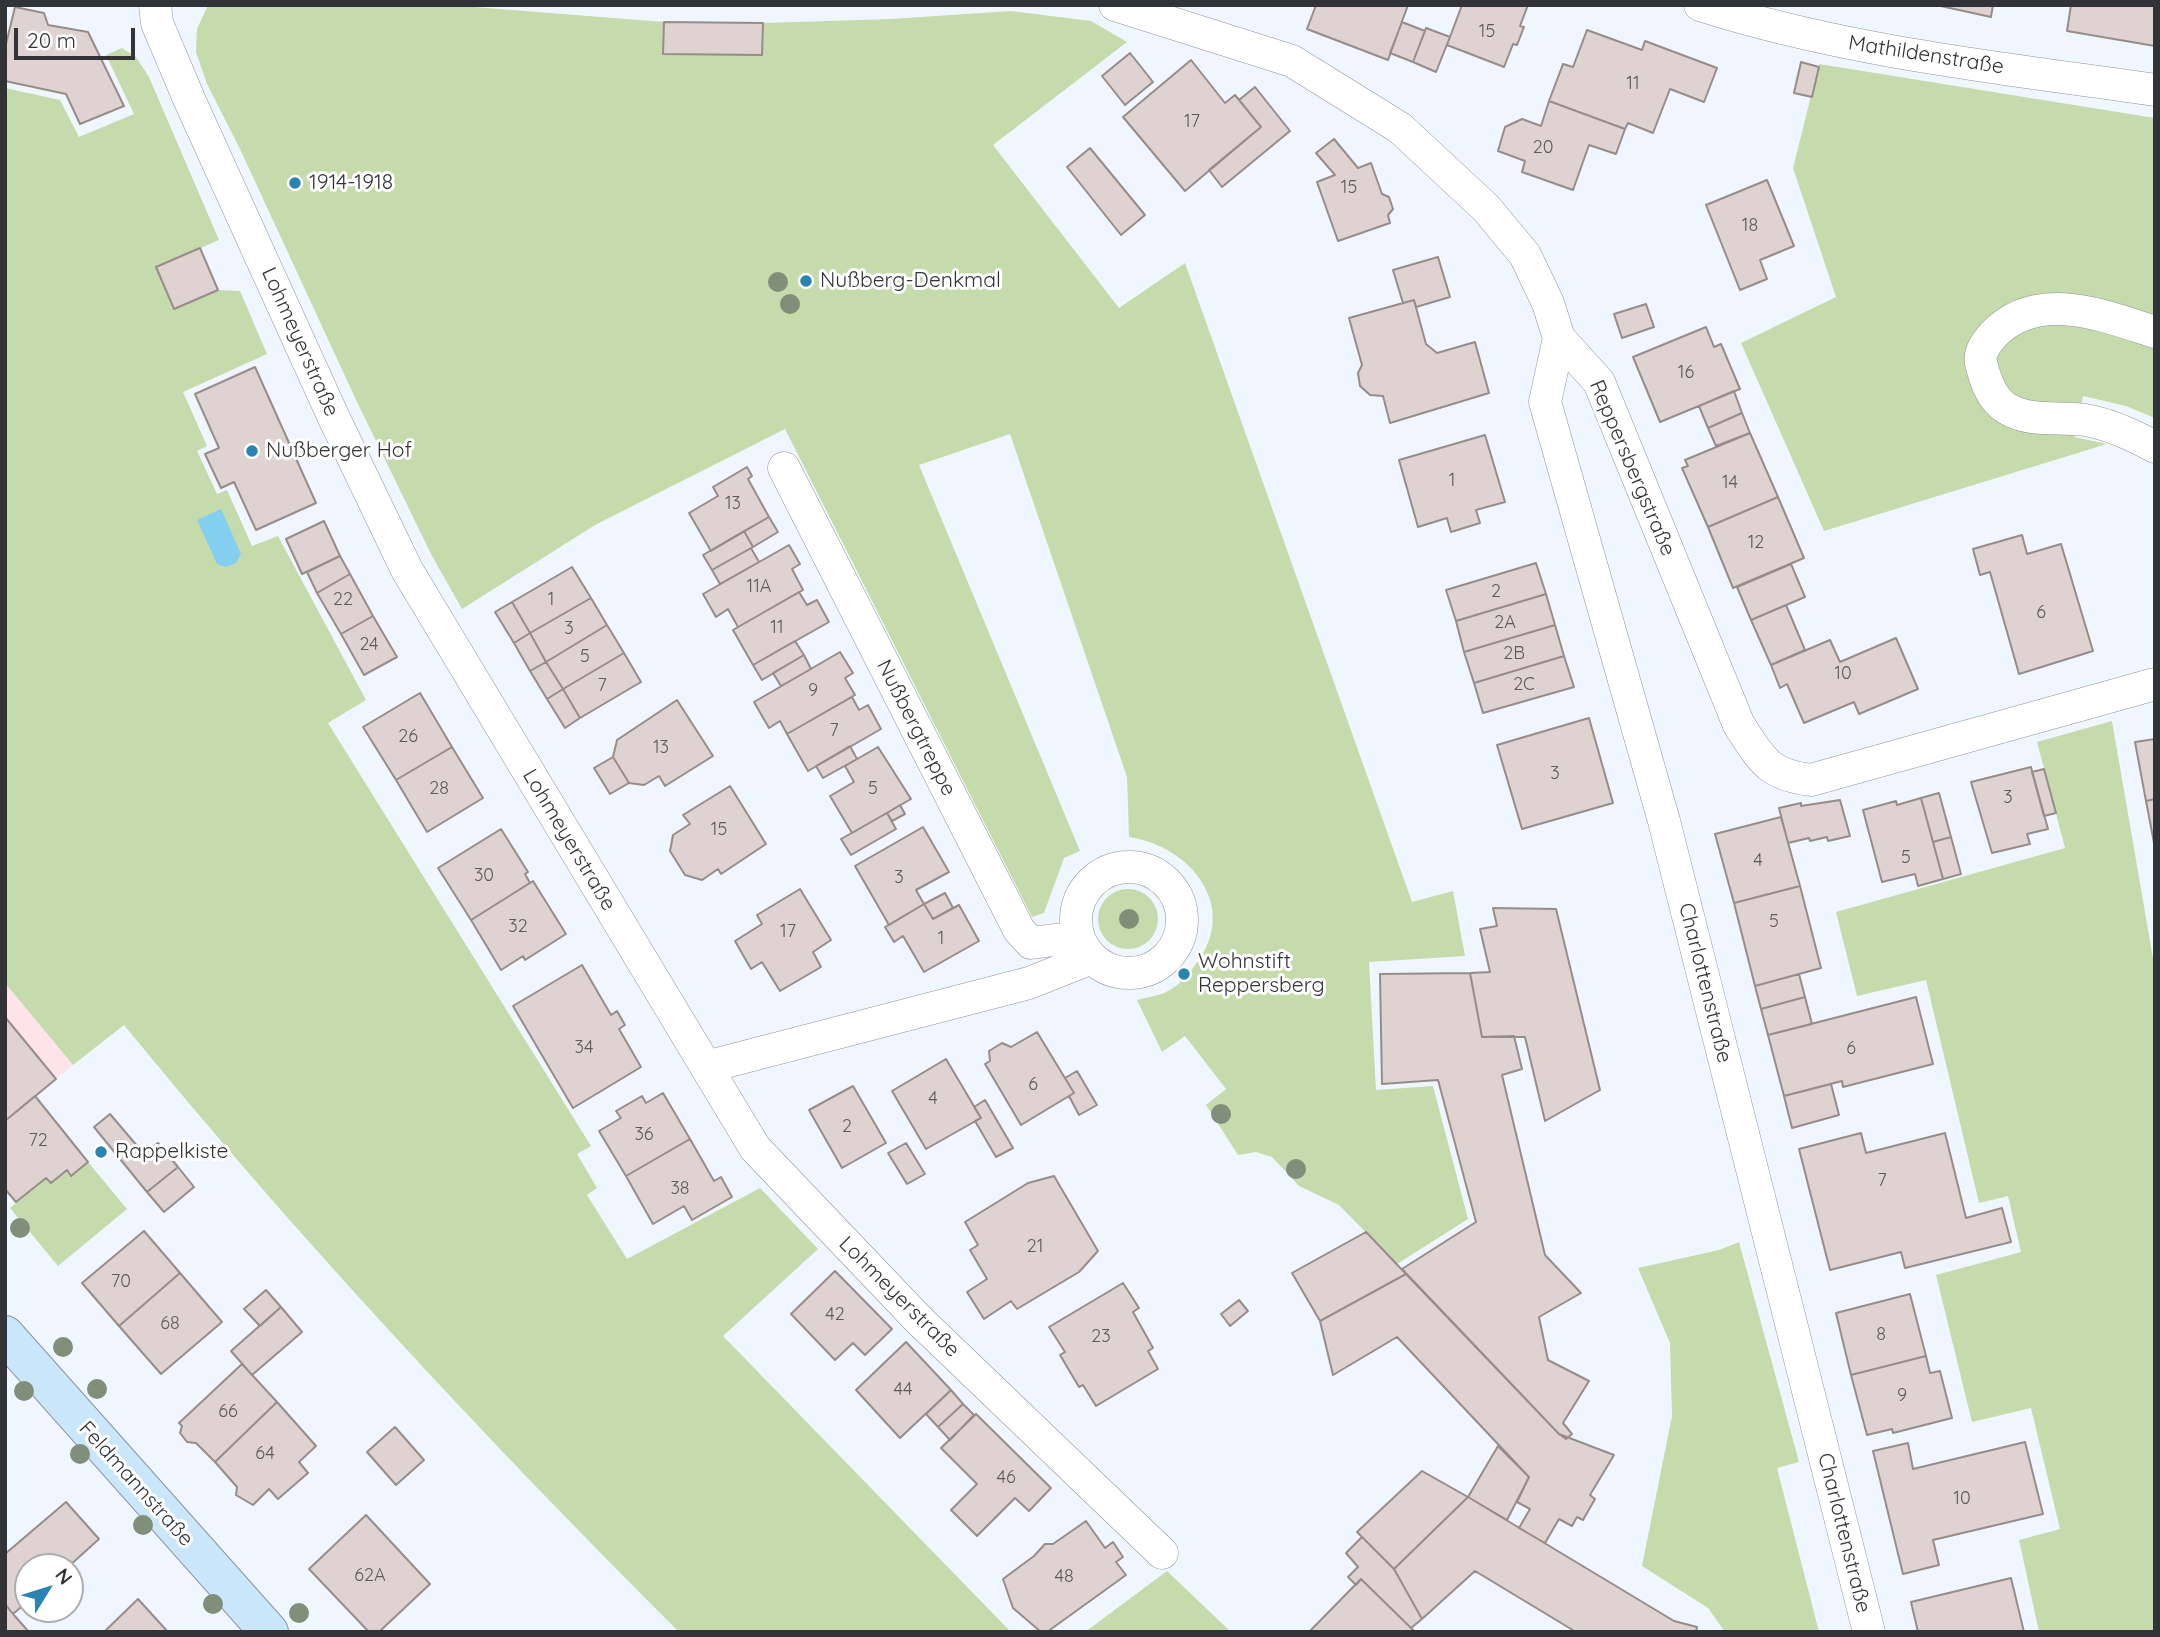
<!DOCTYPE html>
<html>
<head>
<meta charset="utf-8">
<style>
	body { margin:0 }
	#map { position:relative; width:2160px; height:1637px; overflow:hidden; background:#f0f6ff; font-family:Quicksand,sans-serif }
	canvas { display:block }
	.frame { position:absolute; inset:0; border:7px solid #313337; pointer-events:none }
	.north { position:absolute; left:14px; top:1553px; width:70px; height:70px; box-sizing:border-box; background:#fff; border:2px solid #adadaf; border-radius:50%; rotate:52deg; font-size:19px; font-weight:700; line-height:28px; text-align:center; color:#313337 }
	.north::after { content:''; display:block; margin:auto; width:24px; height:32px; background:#2b83b2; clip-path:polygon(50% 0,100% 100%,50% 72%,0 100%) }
	.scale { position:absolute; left:14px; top:28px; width:121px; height:32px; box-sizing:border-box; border:4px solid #313337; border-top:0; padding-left:9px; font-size:21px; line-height:24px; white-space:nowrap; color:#313337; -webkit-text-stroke:5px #fff; paint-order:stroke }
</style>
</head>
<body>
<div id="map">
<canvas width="2160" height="1637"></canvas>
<div class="frame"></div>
<div class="north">N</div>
<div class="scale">20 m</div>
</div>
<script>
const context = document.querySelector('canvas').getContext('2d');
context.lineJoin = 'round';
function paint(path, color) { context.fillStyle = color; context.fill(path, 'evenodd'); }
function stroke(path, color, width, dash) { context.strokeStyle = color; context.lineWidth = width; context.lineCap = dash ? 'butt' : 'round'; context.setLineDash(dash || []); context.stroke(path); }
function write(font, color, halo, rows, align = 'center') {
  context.font = font + ' Quicksand,sans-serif'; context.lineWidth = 6; context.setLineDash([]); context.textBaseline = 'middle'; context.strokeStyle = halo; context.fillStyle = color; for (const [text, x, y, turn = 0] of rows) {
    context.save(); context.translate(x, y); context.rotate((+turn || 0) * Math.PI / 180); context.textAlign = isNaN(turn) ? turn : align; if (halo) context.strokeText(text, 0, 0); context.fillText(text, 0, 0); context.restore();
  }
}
paint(new Path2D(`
	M5,983L73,1065L5,1121Z`), '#fee4ea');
paint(new Path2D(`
	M208,5H449L664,22L763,23L891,19L1011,11L1091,21L1127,42L993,145L1119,308L1185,263L1412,902L1453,891L1465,956L1369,962L1376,1090L1433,1086L1468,1219L1397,1264L1339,1205L1299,1186L1272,1157L1256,1152L1238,1155L1206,1105L1226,1089L1185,1036L1162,1052L1137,1000C1147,997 1160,996 1168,991C1179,986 1188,974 1195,965C1241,908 1191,846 1129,837L1127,777L1010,434L919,465L1080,851L1064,858L1044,913L1032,917L785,429L595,525L462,609L432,556L357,402L240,149L207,84L196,52L197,29Z
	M122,48L136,57L149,77L219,240L157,267L174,309L218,290L240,291L267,354L183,392L207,446L197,451L217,494L227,490L252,546L278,536L366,700L328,723L591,1146L577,1154L597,1188L587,1195L627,1259L760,1188L818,1249L723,1336L1011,1632H679C485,1438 297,1237 124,1025L73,1065L5,983V88L60,100L79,137L134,114L106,55Z
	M1819,64L2155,118V418L2126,406L2083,396L2074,437L2107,444L1824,531L1741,343L1836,297L1793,168Z
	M2112,721L2155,970V1632H2039L2019,1540L2060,1529L2031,1408L1972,1422L1936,1275L2021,1252L2008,1196L1979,1203L1926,980L1857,996L1836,912L2065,848L2037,742Z
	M1098 919a30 30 0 1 1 60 0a30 30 0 1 1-60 0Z
	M88,1162L127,1209L58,1266L10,1208L46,1178L51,1183L67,1170L71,1175Z
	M1739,1242L1799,1462L1777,1468L1819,1632H1725L1708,1608L1642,1566L1672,1416L1670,1343L1638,1268L1719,1250Z
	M1167,1571L1231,1632H1085Z`), '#c5dbac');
paint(new Path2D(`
	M221,509L241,554L236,563L226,567L217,564L197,520Z`), '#83cff2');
const building = new Path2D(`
	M1316,5H1408L1388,60L1307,29Z
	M1462,5H1528L1520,26L1524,27L1517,45L1513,44L1504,67L1447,45Z
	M1936,5H1993L1991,17Z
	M2071,5H2155V46L2067,31Z
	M15,7L44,13L48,25L88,32L124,106L80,124L66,94L5,81V48Z
	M664,22L763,23L762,55L663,54Z
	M1402,22L1425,31L1413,62L1390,53Z
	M1426,28L1450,37L1436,72L1413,62Z
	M1587,30L1642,50L1645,41L1717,68L1704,102L1670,89L1653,133L1628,123L1625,129L1549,101L1563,64L1573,67Z
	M1130,53L1153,82L1125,105L1102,76Z
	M1191,60L1225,103L1235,95L1261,127L1185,191L1123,117Z
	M1801,62L1819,67L1812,97L1794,93Z
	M1255,87L1290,131L1222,187L1209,170L1261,127L1239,100Z
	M1549,101L1625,129L1616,154L1589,145L1573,190L1522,172L1525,161L1498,151L1505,127L1522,119L1541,126Z
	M1334,139L1358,168L1371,163L1382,194L1389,197L1393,209L1388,215L1390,223L1338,241L1317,182L1335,175L1316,153Z
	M1090,148L1145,215L1121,235L1067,167Z
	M1767,180L1794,246L1760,260L1767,279L1740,290L1706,205Z
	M200,248L218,290L174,309L156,267Z
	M1438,257L1450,297L1416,307L1414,300L1403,303L1393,270Z
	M1414,300L1426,344L1437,353L1475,342L1489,393L1390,423L1383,396L1370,395L1360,386L1358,373L1362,365L1349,318Z
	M1646,304L1654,327L1622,338L1614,314Z
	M1706,327L1714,347L1721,344L1740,389L1660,422L1633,357Z
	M255,367L316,503L256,530L234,482L221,488L205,454L219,448L195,394Z
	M1734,391L1742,413L1708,428L1699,406Z
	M1742,413L1750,433L1716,446L1708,428Z
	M1750,433L1778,497L1708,527L1682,468L1688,466L1685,460Z
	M1485,435L1505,502L1476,510L1480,523L1451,532L1447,518L1418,527L1399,460Z
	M747,467L752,476L748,479L769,517L711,551L689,513L718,496L713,487Z
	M1778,497L1804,558L1733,588L1708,527Z
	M769,517L778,532L753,547L744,531Z
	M324,521L340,556L302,574L286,539Z
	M744,531L753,547L712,570L703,555Z
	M2022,535L2027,554L2061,544L2093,651L2019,674L1990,572L1980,575L1973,549Z
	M789,545L800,564L792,569L803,590L738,627L728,609L716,617L703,594Z
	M751,548L759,562L720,584L712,570Z
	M340,556L350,574L317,593L307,572Z
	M1536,563L1546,594L1456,621L1446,590Z
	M1791,564L1805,597L1751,620L1737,587Z
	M572,567L591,598L530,633L512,602Z
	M350,574L373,616L341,634L317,593Z
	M799,592L807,605L817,600L829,622L753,665L733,630Z
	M1546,594L1555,625L1464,652L1456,621Z
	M591,598L607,625L546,662L530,633Z
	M512,602L530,633L514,643L495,612Z
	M1786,605L1805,650L1771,665L1751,620Z
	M373,616L397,657L364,675L341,634Z
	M607,625L624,653L563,689L546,662Z
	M1555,625L1564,656L1474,683L1464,652Z
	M530,633L546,662L530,671L514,643Z
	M1896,638L1918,689L1859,714L1854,702L1804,723L1787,684L1780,688L1771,665L1830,640L1840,662Z
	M795,641L804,655L762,680L753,665Z
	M840,652L853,673L845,678L855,695L787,734L780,721L769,728L754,702Z
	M624,653L641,682L580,718L563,689Z
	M804,655L811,669L781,686L773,673Z
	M1564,656L1574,687L1483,713L1474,683Z
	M546,662L563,689L547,699L530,671Z
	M563,689L580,718L565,728L547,699Z
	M420,693L452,747L396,780L363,727Z
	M852,697L859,710L868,705L881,729L808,771L787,734Z
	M677,700L713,756L665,786L659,776L644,785L629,783L613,757L617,740Z
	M1589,718L1613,803L1522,829L1497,745Z
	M2155,739V799L2146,801L2135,742Z
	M850,746L857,759L823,778L816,766Z
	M452,747L483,798L427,832L396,780Z
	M878,747L911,799L852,833L830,796L854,782L845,766Z
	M613,757L629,783L610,794L594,768Z
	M2031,767L2048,829L2027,834L2030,844L1992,853L1971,782Z
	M2044,769L2056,813L2044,816L2032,772Z
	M730,786L766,844L721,874L718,869L702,880L685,875L670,851L673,835L690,824L683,815Z
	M1939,793L1951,837L1933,842L1921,798Z
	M1921,798L1943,879L1918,886L1915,874L1882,882L1863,810L1896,801L1897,805Z
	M2155,799V848L2146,801Z
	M1840,800L1850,836L1828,841L1827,837L1810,841L1809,838L1788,843L1779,808L1801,803V806Z
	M900,805L905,814L892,821L887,813Z
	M887,813L896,829L851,855L841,839Z
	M1781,817L1800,886L1734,903L1715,834Z
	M923,827L949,872L916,890L924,904L889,925L855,866Z
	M501,829L528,872L525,874L530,883L471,920L438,868Z
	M1951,837L1961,874L1943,879L1933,842Z
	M533,881L566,934L525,960L523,956L501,970L471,920Z
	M1800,886L1821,968L1755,986L1734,903Z
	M800,889L831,940L813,952L821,967L780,991L762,962L751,969L735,941L762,924L757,915Z
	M945,893L953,908L933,919L924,904Z
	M924,904L933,919L959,905L979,941L924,972L903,936L894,942L885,927Z
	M1493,908L1556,909L1600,1090L1545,1121L1525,1037H1482L1470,973L1490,972L1480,929L1497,926Z
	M582,965L611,1015L617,1011L625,1025L619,1029L641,1067L573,1108L513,1006Z
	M1470,973L1482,1037L1514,1036L1522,1069L1502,1075L1545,1255L1581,1293L1539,1317L1548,1360L1589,1381L1563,1423L1572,1434L1566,1439L1559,1434L1402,1269L1476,1222L1438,1080L1382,1084L1380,974Z
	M1799,974L1805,997L1761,1009L1755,986Z
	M1805,997L1812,1024L1768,1035L1761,1009Z
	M1916,997L1933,1064L1843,1087L1842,1081L1784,1096L1768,1035Z
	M5,1017L56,1079L5,1121Z
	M1037,1032L1074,1093L1021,1125L985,1064L990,1061L989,1051L1002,1043L1011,1047Z
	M946,1059L981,1118L926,1149L892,1091Z
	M1077,1071L1097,1105L1079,1115L1069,1096L1074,1093L1065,1078Z
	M1831,1084L1839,1115L1792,1128L1784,1096Z
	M853,1086L886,1143L842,1168L809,1110Z
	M663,1093L690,1139L626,1176L599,1131L621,1118L616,1111L642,1096L646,1103Z
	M35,1096L88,1162L71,1176L67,1170L51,1183L46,1178L16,1202L5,1189V1121Z
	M985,1100L1013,1148L996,1157L975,1121L981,1118L974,1107Z
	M110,1114L144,1154L158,1143L178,1167L147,1192L94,1127Z
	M1861,1133L1866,1153L1945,1133L1966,1218L2002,1208L2011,1242L1905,1268L1901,1252L1830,1270L1799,1149Z
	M690,1139L714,1181L721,1177L732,1197L692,1220L684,1206L653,1224L626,1176Z
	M906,1143L925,1174L907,1184L888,1153Z
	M178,1167L194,1187L164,1212L147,1192Z
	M1054,1176L1098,1251L1079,1272L1017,1309L1011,1301L984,1319L967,1292L987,1279L970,1250L978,1245L965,1222L1028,1183Z
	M144,1231L180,1273L119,1326L82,1283Z
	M1366,1232L1406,1274L1320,1321L1292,1273Z
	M835,1271L892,1329L865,1355L853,1343L835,1360L791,1314Z
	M180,1273L222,1322L161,1374L119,1326Z
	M1406,1274L1559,1434L1614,1455L1590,1495L1595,1499L1583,1520L1577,1517L1572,1526L1559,1519L1545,1543L1519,1528L1530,1509L1517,1502L1529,1477L1397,1337L1333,1375L1320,1321Z
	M1123,1283L1139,1308L1133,1312L1153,1348L1148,1351L1158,1369L1096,1406L1083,1385L1079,1387L1060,1355L1065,1352L1049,1327Z
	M266,1290L281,1307L260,1326L244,1309Z
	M1910,1294L1926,1356L1851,1375L1836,1313Z
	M1239,1300L1248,1311L1230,1326L1221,1314Z
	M281,1307L302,1332L252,1375L231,1351Z
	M906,1342L951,1390L900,1438L856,1390Z
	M1926,1356L1930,1373L1940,1371L1952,1418L1893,1433L1892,1429L1867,1435L1851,1375Z
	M242,1364L277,1402L215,1462L196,1443L187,1442L180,1433L182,1426L179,1423Z
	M951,1390L963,1404L938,1427L926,1414Z
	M277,1402L316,1446L299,1462L308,1473L278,1499L269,1489L253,1505L236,1495L237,1487L215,1462Z
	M963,1404L974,1415L950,1440L938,1427Z
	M976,1414L1051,1488L1029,1511L1015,1498L977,1536L951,1510L977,1484L941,1448Z
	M395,1427L424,1460L396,1485L367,1452Z
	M2025,1442L2043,1514L1933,1540L1939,1565L1903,1574L1873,1451L1908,1443L1913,1469Z
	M1498,1446L1529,1477L1507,1520L1468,1497Z
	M1422,1471L1468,1497L1394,1569L1357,1532Z
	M1468,1497L1674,1621L1697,1627L1696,1632H1576L1475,1571L1422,1619L1394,1569Z
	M66,1502L99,1539L68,1567H28V1601L13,1614L5,1604V1554Z
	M366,1515L430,1584L379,1632H369L309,1569Z
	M1086,1521L1105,1548L1113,1542L1123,1557L1116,1562L1126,1575L1047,1632H1041L1013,1608L1003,1579L1034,1556L1045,1544H1053Z
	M1362,1537L1394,1569L1422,1619L1411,1628L1361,1579L1356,1585L1348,1577L1358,1567L1346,1553Z
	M2011,1578L2024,1632H1918L1911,1602Z
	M1361,1579L1411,1628L1415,1632H1309Z
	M138,1599L168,1632H104Z
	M5,1604L13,1614L29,1632H5Z`);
paint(building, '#dfd3d1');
stroke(building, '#968c89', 2);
const street = new Path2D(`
	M155,5L157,23L189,99L333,416L407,570L755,1148L918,1319L1162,1553
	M1115,5L1292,61L1400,128L1486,208L1525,255L1548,303L1559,338L1599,382L1739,725C1763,761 1767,774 1811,780L2155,684
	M1700,5C1847,52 2003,68 2155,90
	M2155,332C2105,316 2037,288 1993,335C1986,343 1979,352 1981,363C1985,379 1991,399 2006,408C2030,423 2059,416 2085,420C2110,424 2133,435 2155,447
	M1559,338L1545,402L1664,821L1869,1632
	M784,468L1019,930L1031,943L1078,937
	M1076 920a53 53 0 1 1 106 0a53 53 0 1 1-106 0Z
	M706,1067L1029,983L1092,958`);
const secondary = new Path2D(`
	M5,1335L269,1632`);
stroke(street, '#8e939b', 33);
stroke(secondary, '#8e939b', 40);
stroke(street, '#fff', 32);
stroke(secondary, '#c9e6fb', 38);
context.fillStyle = '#818e79';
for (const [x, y] of [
	[778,282],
	[790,304],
	[1129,919],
	[1221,1114],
	[1296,1169],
	[20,1228],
	[63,1347],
	[97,1389],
	[24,1391],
	[80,1454],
	[143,1525],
	[213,1604],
	[299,1613]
]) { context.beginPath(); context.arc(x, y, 10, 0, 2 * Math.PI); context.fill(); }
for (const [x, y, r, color] of [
	[295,183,7,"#2b83b2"],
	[806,281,7,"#2b83b2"],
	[252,451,7,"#2b83b2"],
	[1184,974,7,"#2b83b2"],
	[101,1152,7,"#2b83b2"]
]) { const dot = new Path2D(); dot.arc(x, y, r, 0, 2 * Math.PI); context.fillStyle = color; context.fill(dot); stroke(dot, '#fff', 2.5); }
write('18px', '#5c5b5e', null, [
	["15",1487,32],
	["11",1633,84],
	["17",1192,122],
	["20",1543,148],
	["15",1349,188],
	["18",1750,226],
	["16",1686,373],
	["1",1452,481],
	["14",1730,483],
	["13",733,504],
	["12",1756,543],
	["11A",759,587],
	["2",1496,592],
	["22",343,600],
	["1",551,600],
	["6",2041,613],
	["2A",1505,623],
	["11",777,628],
	["3",569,629],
	["24",369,645],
	["2B",1514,654],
	["5",585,657],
	["10",1843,674],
	["2C",1524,685],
	["7",602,686],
	["9",813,691],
	["7",834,731],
	["26",408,737],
	["13",661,748],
	["3",1555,774],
	["28",439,789],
	["5",873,789],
	["3",2008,798],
	["15",719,830],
	["5",1906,858],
	["4",1758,861],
	["30",484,876],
	["3",899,878],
	["5",1774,922],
	["32",518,927],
	["17",788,932],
	["1",941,939],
	["34",584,1048],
	["6",1851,1049],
	["6",1033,1085],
	["4",933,1099],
	["2",847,1127],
	["36",644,1135],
	["72",38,1141],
	["7",1882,1181],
	["38",680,1189],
	["21",1035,1247],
	["70",121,1282],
	["42",835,1315],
	["68",170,1324],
	["8",1881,1335],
	["23",1101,1337],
	["44",903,1390],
	["9",1902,1396],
	["66",228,1412],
	["64",265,1454],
	["46",1006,1478],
	["10",1962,1499],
	["62A",370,1576],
	["48",1064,1577]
]);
write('21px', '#313337', '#fff', [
	["Mathildenstraße",1926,55,9],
	["Lohmeyerstraße",300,342,66],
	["Reppersbergstraße",1632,468,67],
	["Nußbergtreppe",916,728,63],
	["Lohmeyerstraße",569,840,59],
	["Charlottenstraße",1705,983,76],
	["Lohmeyerstraße",899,1297,45],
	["Feldmannstraße",136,1484,48],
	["Charlottenstraße",1844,1533,76]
]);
write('21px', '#313337', '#fff', [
	["1914-1918",309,183],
	["Nußberg-Denkmal",820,281],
	["Nußberger Hof",266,451],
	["Wohnstift",1198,962],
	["Reppersberg",1198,986],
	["Rappelkiste",115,1152]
], 'left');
</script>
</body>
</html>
